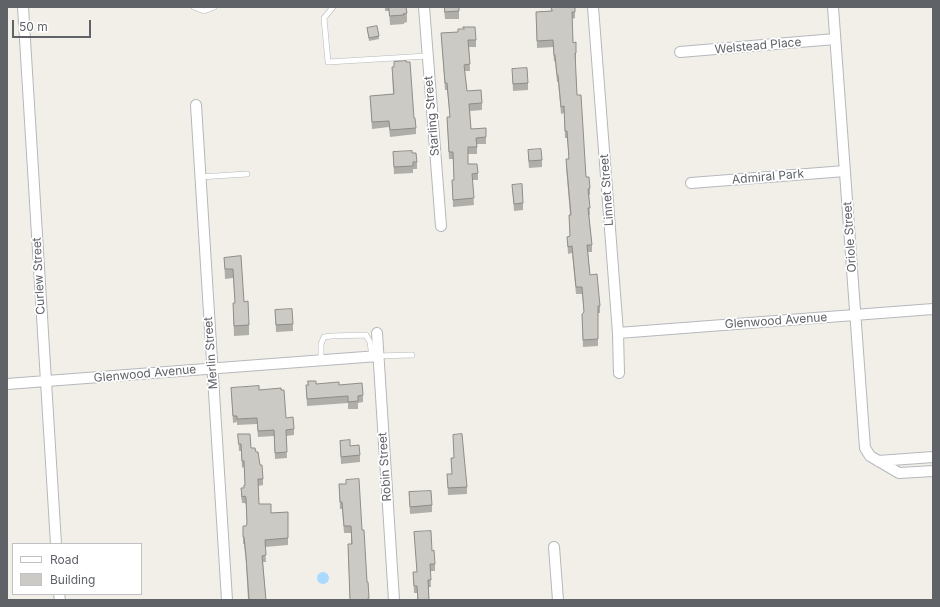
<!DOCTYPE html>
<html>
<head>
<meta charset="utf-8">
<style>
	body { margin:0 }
	#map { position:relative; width:940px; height:607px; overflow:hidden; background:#f1efe8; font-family:Inter,sans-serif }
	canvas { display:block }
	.frame { position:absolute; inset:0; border:8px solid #5f6368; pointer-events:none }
	.legend { position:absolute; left:12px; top:543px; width:130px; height:52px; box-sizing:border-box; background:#fff; border:1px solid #bfc1c3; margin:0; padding:5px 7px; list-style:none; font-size:12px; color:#5f6368 }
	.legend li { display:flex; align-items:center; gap:8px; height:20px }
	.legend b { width:20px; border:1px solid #bfc1c3 }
	.scale { position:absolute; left:12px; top:20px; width:79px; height:18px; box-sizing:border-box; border:2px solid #5f6368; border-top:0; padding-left:5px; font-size:12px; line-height:14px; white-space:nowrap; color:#5f6368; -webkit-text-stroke:3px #fff; paint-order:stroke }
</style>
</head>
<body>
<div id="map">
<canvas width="940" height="607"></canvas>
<div class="frame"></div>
<ul class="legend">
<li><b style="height:5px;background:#fff"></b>Road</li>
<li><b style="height:11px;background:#cccac5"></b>Building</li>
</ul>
<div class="scale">50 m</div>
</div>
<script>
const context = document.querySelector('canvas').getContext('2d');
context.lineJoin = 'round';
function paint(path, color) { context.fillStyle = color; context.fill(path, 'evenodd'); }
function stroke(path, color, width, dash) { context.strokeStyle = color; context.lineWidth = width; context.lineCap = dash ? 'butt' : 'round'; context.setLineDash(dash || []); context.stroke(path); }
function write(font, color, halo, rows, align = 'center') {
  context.font = font + ' Inter,sans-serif'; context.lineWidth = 3.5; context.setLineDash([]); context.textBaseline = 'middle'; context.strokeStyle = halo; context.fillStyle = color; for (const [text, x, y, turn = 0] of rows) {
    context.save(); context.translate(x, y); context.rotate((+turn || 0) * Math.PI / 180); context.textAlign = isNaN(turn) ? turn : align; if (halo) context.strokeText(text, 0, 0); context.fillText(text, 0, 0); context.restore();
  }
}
paint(new Path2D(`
	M317 578a6 6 0 1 1 12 0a6 6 0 1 1-12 0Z`), '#aadaff');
const lane = new Path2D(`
	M194,7L204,11L214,7
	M333,7L324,18L328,62L427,56
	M200,177L247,174
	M378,356L412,355
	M321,360V344L324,337L331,336L366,335L370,342L372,357`);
const street = new Path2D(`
	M23,7L56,544
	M424,7L441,226
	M593,7L618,333L619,373
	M833,7L865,448L870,456L899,473L933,471
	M680,52L835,39
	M196,105L227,600
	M691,183L845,171
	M377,333L394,600
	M618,333L933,309
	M7,384L378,356
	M878,461L933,457
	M554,547L558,600
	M59,594L60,600`);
stroke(lane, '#b5b8bc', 6);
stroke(street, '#b5b8bc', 12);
stroke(lane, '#fff', 5);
stroke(street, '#fff', 10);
paint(new Path2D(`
	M385,7H406L407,13V22L404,23V24L390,25L389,11H385Z
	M444,7H459V19H445Z
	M551,7H575V18L572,19L573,43L576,53V60H575L577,95L586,177L590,188V195H589L590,215H589L592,245V252H588L590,275L600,306V313H598V346L583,347L582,320V314L584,313L582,294H576L572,253L568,254L567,237L570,236L569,215H570L566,166V159H569L567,138H565L564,113L561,114L558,82H557L555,61L554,62L553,47L537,48L536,12L551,11Z
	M367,28L379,36V39L369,41Z
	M458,32L476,40V47H469L470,71H465L467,91L482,103V110L470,111L471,129L486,137V144H477V154H468V164L478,173V180H472L474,205L453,207L452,180H454L453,159H449L447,117H450L447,90H445L441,33Z
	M394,62L414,118L416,128V134L390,137L389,127L372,129L370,96L393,94L392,67H394Z
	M512,69L528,83V90L513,91Z
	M528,150L542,160V167L529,168L528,157Z
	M393,152L412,153L417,162V169H413V173L394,174Z
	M512,185L523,203V210L514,211Z
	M241,256L244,302L249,325V335L234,336L233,303H235L233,278L225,279L224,258Z
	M275,310L293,324V331L276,332Z
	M316,384L339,385L363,395V402L358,403V409H348V403L307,406L306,385Z
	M231,388L259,390L286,418L294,429V435L286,436L287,458L275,459L274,436L258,437L257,424L237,425V422L233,423Z
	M238,434L251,448L256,452L263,479V485L258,486L259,504L271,513L288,512V545L265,547L266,562H263L266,600H248L246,563L244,544H243V526H246L247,525L246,505L245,503H242L241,495V488H244L245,485L244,467L242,468L241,451H239Z
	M340,441L350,446L360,455V462L341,464Z
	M451,458L467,487V494L448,495L447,474H452Z
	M339,484L362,530L367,582H368L369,600H350L348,551L351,544V533H344L342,509H340Z
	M409,492L432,505V512L410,514Z
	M414,532L432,551L435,564V571H430L431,587H429V600H417V593H414L413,572H417Z`), '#afaea9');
const building = new Path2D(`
	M389,7H406L407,13L403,14L404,15L390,16Z
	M445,7H459V11L445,12Z
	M551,7H575V12H572L573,43L576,42V53H575L577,95H581L586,177H589L590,188L588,189L590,208H588L592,245H587L590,275L597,274L600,306H598V339L583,340L582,314L584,312L582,287H576L572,246L568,247L567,237L570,236L569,215H571L566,159H569L567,131H565L564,106L561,107L558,75H557L555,55H554L553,40L537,41L536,12L552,11Z
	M377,26L379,36L369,38L367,28Z
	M463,27H475L476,40H468L470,64L464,65L467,91L481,90L482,103L469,104L471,129L486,128V137L476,138L477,147H468V164H477L478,173L472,174L474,198L453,200L452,180H454L453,152H449L447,117H450L447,83H445L441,33L458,32V29H464Z
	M406,61V62H410L414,118H415L416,128L390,130L389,121L372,122L370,96L394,94L392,67H394V62Z
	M527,68L528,83L513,84L512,69Z
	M541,149L542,160L529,161L528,150Z
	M412,151V153H416L417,162H413V166L394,167L393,152Z
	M522,184L523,203L514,204L512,185Z
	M241,256L244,302L248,301L249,325L234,326L233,303H235L233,269H225L224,258Z
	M292,309L293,324L276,325L275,310Z
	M308,381H316V384L339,382V385L362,383L363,395L358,396V401L348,402V396L307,399L306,385H308Z
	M259,386V390L281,388V390H284L286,418L293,417L294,429L286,430L287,452L275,453L274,430L258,431L257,418L237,419V416H233L231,388Z
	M238,434H250L251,448H255L256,452H258L260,465H262L263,479H258L259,504H271V513L288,512V538L265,540L266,555L262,556L266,600H249L246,556L244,537H243V526H246L247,523L246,498L245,496L242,497L241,488H244V485H245L244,461H242L241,444H239Z
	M462,434L467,487L448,488L447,474H452L451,458H454L453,435Z
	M350,440V446L359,445L360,455L341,457L340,441Z
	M359,479L362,530H364L367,582H368L369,598H368V600H350L348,544H352L351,526H344L342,502H340L339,484H346V480Z
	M431,491L432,505L410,507L409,492Z
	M431,531L432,551L434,550L435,564H430L431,580H428L429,600H418L417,586H414L413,572H417L414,532Z`);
paint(building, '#cccac5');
stroke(building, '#8f8d8a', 1);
write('12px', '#5f6368', '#fff', [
	["Welstead Place",758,46,-5],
	["Starling Street",432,116,-95],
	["Admiral Park",768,177,-5],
	["Linnet Street",607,190,-94],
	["Oriole Street",850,237,-94],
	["Curlew Street",39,276,-93],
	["Glenwood Avenue",776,321,-4],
	["Merlin Street",211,353,-94],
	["Glenwood Avenue",145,374,-5],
	["Robin Street",385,467,-94]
]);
</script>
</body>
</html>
